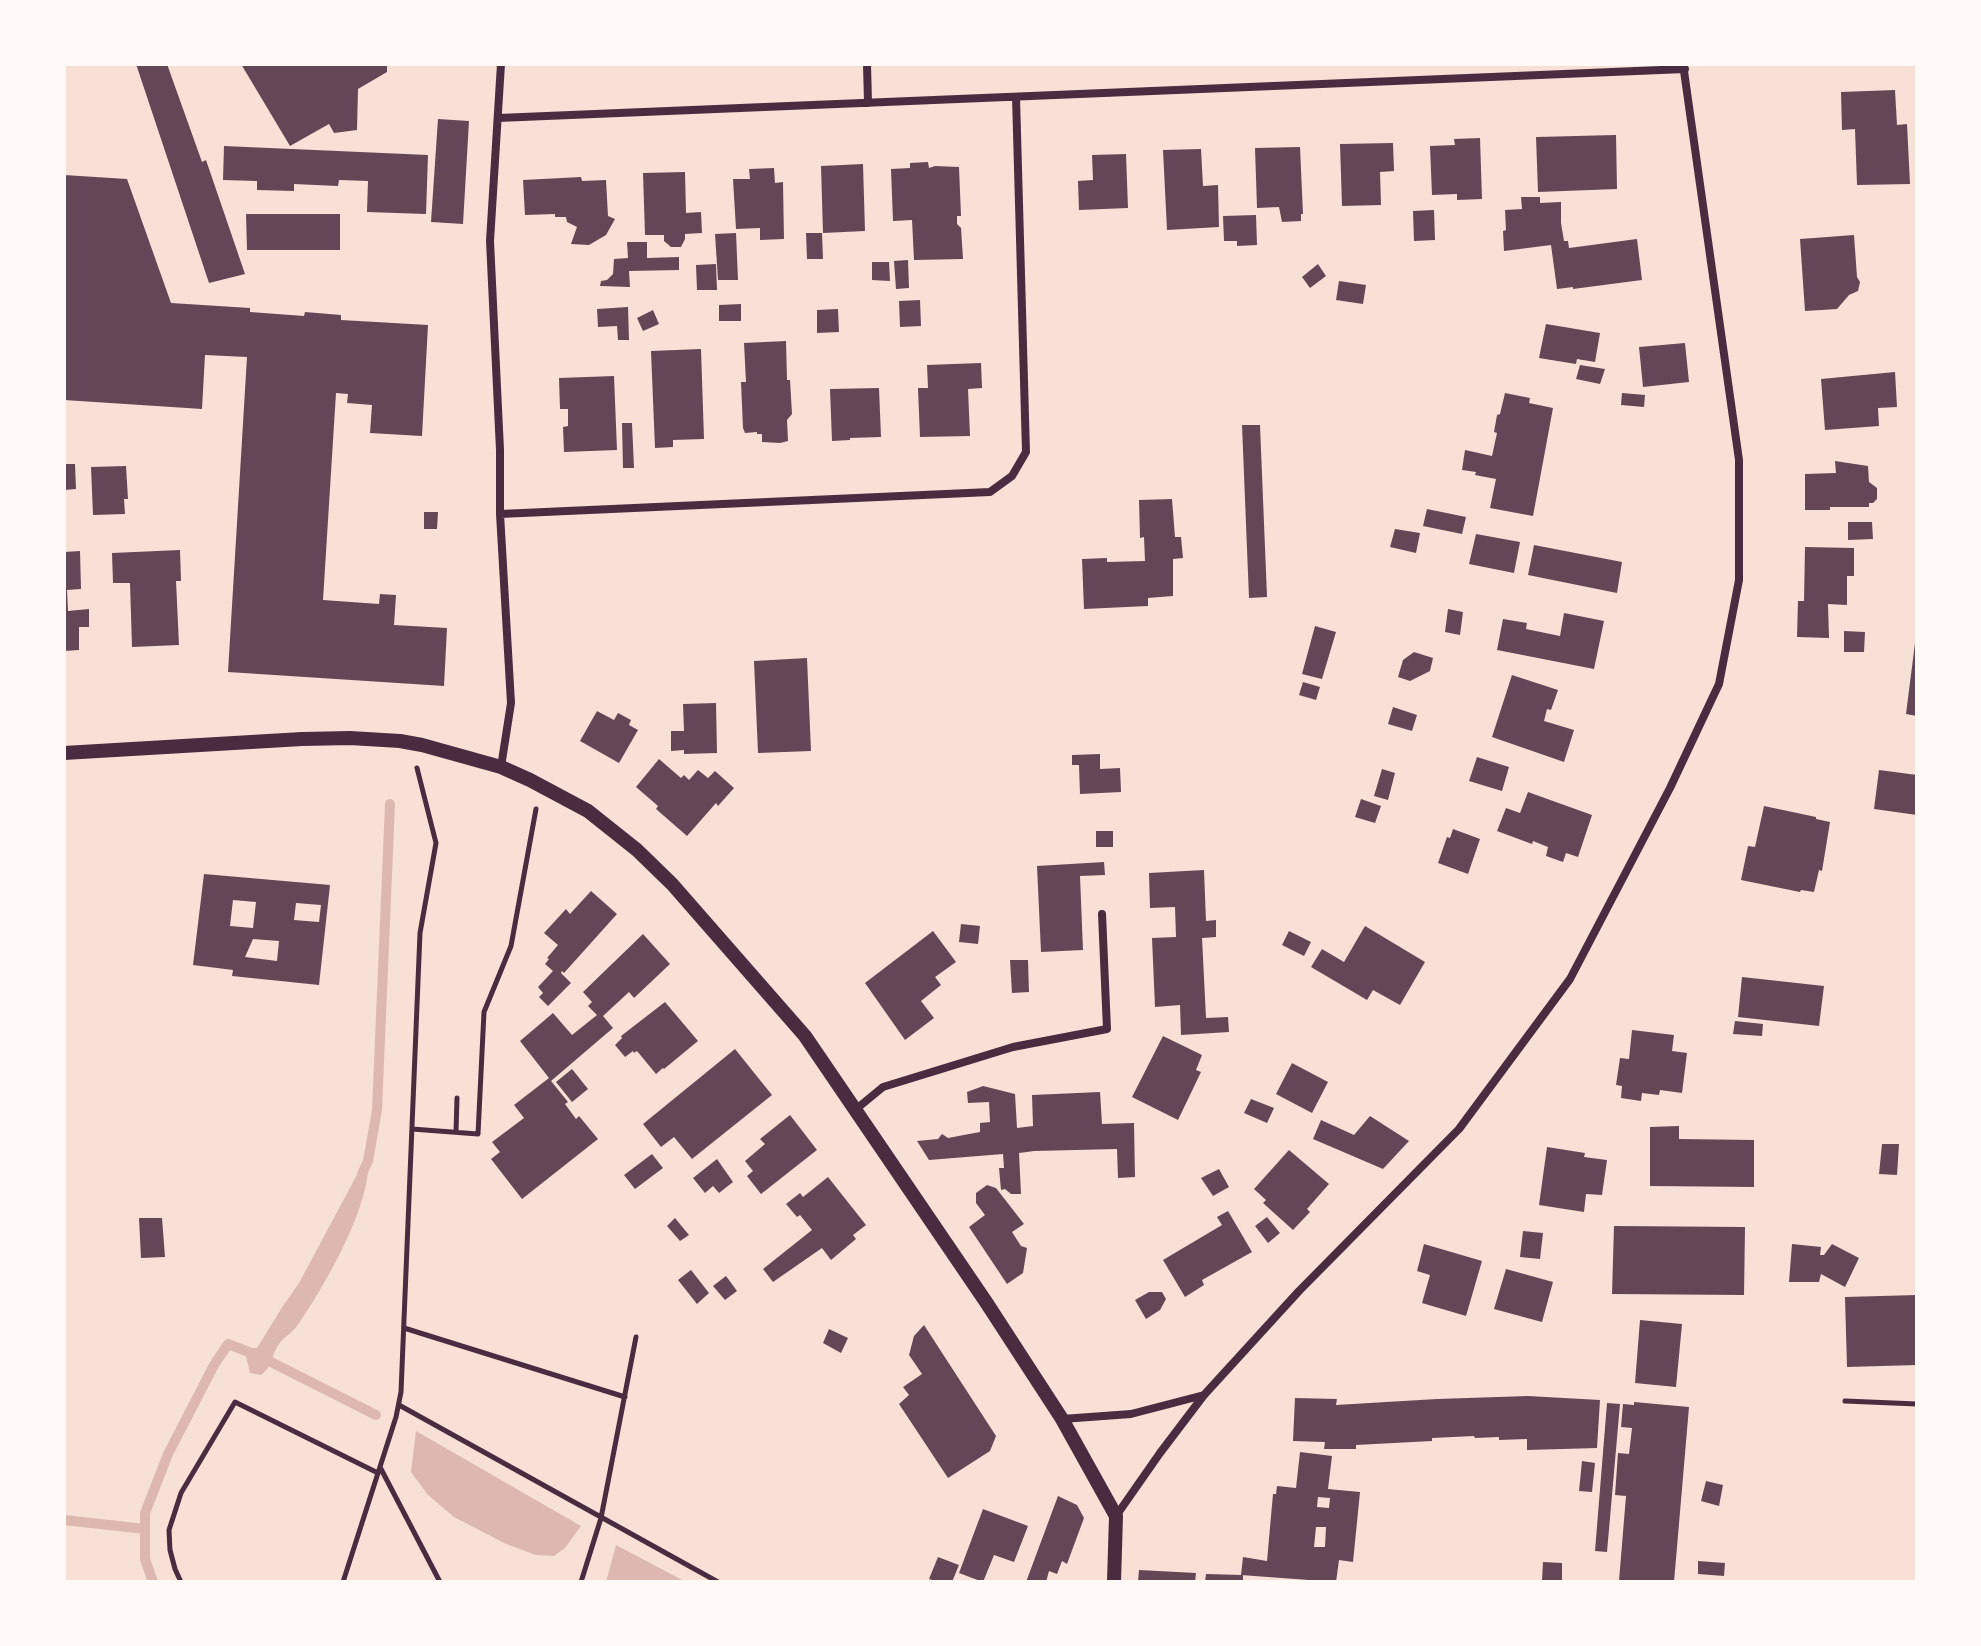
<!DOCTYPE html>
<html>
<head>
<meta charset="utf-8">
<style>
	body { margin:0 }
	#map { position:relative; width:1981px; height:1646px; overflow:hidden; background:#f7e1d7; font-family:Figtree,sans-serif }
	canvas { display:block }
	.frame { position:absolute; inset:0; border:66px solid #fffaf5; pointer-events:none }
</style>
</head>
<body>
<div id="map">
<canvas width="1981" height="1646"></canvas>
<div class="frame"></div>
</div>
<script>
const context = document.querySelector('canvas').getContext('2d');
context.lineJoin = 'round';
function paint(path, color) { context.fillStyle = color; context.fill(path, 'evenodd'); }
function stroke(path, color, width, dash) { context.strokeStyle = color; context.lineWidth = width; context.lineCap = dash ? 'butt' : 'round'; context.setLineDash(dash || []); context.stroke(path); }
paint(new Path2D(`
	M367,1156C376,1198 322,1291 297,1326C292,1333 284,1337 279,1344C271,1354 273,1367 261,1375L250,1373L246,1356L249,1348H257L283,1306L299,1283Z
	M416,1431L581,1526L565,1548L554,1556L536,1555L506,1544L454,1517L428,1495L411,1472Z
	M616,1545L686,1582H606Z`), '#dcb8b0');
stroke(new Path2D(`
	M362,1174L368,1161L377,1110L390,804
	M64,1520L145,1529
	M153,1582L145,1559V1513L168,1454L214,1365L228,1344L259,1356L376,1415`), '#dcb8b0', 10);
paint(new Path2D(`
	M136,64H167L202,162L206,160L245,274L209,283Z
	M241,64H387V72L358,89L357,130L334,133L329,124L290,146Z
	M1895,90L1897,125L1907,124L1910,184L1857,185L1855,129L1842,130L1841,92Z
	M438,119L469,121L463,224L431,222Z
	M1616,135L1617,189L1538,192L1536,137Z
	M1480,138L1482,199L1457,200V194L1432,195L1430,146L1455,145L1454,139Z
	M1393,143L1394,171L1380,172L1381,205L1342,206L1340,144Z
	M224,146L428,155L426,214L367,212L368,181L339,180L338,186L294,184V191L257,190V181L223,180Z
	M1300,147L1303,214H1301V221L1282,222L1279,207L1257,208L1255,148Z
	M1201,149L1203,186L1218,185L1219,227L1167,230L1163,150Z
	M1126,154L1128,208L1079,210L1078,181L1093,180L1092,155Z
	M928,162L929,168L935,166L959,167L961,216H957V224L961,228L963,259L914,260L912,220L893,221L891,169L910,168V163Z
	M863,164L865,231L823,233L821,166Z
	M774,168L775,183L783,182L784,239L760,240V228L736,229L733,179H750L749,169Z
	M685,172L686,213L701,212L702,233L685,234V239L681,247H671L664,241V235H645L643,173Z
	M64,175L127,179L171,303L250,308V312L304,316L305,312L341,315V320L428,325L422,436L370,433L372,405L347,403L348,394L336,393L323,600L379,604L380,594L396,595L394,625L447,628L444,686L228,672L247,357L205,355L202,409L64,400Z
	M581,177L582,181L606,180L608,216L615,219L606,235L589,245L571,244L577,227L567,222L566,217H555V214L525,215L523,180Z
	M1521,197H1540V203L1561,202V223L1564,241H1568L1569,248L1637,239L1642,280L1573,289V287L1557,289L1551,245L1504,251L1503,231L1506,230L1505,210L1522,209Z
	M1434,210L1435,240L1414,241L1413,211Z
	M246,214H340V250H247Z
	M1256,215L1257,245L1237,246V241H1224L1223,216Z
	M736,233L738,280H718L715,234Z
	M806,233H822L823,259H807Z
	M1854,235L1857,277L1860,282L1858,291L1849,295L1837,309L1805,311L1800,239Z
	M627,242H647V258L679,257V270L629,271L630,287L600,286L601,281L607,280L613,274L614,259L628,258Z
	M908,260L909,288L896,289L894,261Z
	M872,262H889L890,281L872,280Z
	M716,264L717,290H697L696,265Z
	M1318,264L1326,276L1310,288L1302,277Z
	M1339,281L1366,285L1363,304L1336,300Z
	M920,300L921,326L900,327L899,301Z
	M741,304V321H719V305Z
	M628,307L629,340H618L617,326L598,327L597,309Z
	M838,309L839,332L817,333V310Z
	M653,310L659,324L643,331L637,318Z
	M1546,324L1600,333L1595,362L1577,359L1576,364L1539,358Z
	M786,341L787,380H790L792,414L787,420L788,441L780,443L762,442V434H757V432L745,433L743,428L741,382H746L744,343Z
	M1685,343L1689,382L1643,387L1639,347Z
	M701,349L704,439L673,440V447L655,448L651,351Z
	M981,363L982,388L968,389L970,436L920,437L918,388H928L927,365Z
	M1580,365L1605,369L1600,384L1576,379Z
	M1895,372L1897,407L1878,408L1879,426L1825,430L1821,379Z
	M614,376L617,450L564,452L563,427L568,426V409H560L559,378Z
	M879,388L881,437L850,438V440L832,441L830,389Z
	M1505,393L1530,398L1529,403L1553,408L1533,516L1490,508L1496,479L1475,475L1476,472L1462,470L1465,450L1492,456L1497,433L1494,432L1497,415L1500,414Z
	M1622,393L1645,395L1644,407L1621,405Z
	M622,423H632L634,468H623Z
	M1242,425H1260L1267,597L1249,598Z
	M1835,461L1868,466L1869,482L1877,488V499L1873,503H1869V507H1830V510H1805V474L1836,473Z
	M64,464H75L76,489L64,490Z
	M126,466L128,499H124L125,514L93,515L91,467Z
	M1172,499L1175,537H1181L1183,558L1173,559V596L1148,598V606L1084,609L1082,559L1107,558V562L1145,561L1144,537L1140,538L1139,500Z
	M1427,509L1466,517L1462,534L1423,526Z
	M424,512H438L437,529H424Z
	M1848,522H1872L1873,539L1848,540Z
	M1395,529L1420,533L1416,553L1390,547Z
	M1476,534L1520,542L1514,573L1469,564Z
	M1534,545L1622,562L1617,593L1528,575Z
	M1805,547L1854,548V576H1847V605L1828,604L1829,638L1797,637L1798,601H1804Z
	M180,550L181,581H176L179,645L132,647L130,583H113L112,553Z
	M80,551L81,589L67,590L68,611L89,609V627H79V650L64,651V552Z
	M1448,609L1463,612L1460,635L1445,632Z
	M1564,613L1604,621L1594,669L1497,650L1503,619L1527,623L1526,629L1560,636Z
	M1315,626L1336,632L1322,679L1302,674Z
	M1844,631L1865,632L1864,652H1844Z
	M1915,643H1917V716L1906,714Z
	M1414,652L1433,658L1430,671L1410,681L1398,677L1403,660Z
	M807,658L811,751L758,753L754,661Z
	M1512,675L1558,690L1551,710L1547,709L1544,721L1574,730L1564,762L1492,737Z
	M1303,682L1320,687L1316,700L1299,695Z
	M716,703L717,753L684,754V750L671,751V731H684L683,704Z
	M1393,707L1417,715L1412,731L1388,724Z
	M597,711L614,720L618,713L631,720L629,725L638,730L619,763L580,741Z
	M1100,754V769L1120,768L1121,792L1080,794L1079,765H1072V755Z
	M1477,757L1509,767L1502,791L1469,781Z
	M659,759L681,778L684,775L689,780L698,770L708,778L715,771L734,788L718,806L716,803L687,836L656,809L658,806L636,787Z
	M1382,769L1395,773L1388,800L1374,796Z
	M1879,770L1917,775V815L1874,809Z
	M1528,792L1592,815L1578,857L1566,853L1563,862L1546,856L1548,847L1533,841L1532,844L1497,831L1506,808L1520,813Z
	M1361,799L1381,806L1375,823L1355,817Z
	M1764,806L1816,817V819L1830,822L1822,871L1819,870L1814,892L1801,890L1800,892L1741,880L1748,846L1755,847Z
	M1453,829L1480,839L1468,874L1438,863L1447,837L1450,838Z
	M1096,831H1113V847H1096Z
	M1104,862L1105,875L1080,876L1083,950L1041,952L1037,866Z
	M1204,870L1206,921L1216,920V937L1202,938L1206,1018L1228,1017L1229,1032L1181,1035L1180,1005L1155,1007L1152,938L1176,937L1175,907L1150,908L1149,873Z
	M204,874L330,885L319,985L232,976L233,970L193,965ZM233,900L256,902L253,928L230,926ZM296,903L321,905L319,922L294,920ZM253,939L279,941L277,961L245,957Z
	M591,891L617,914L564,973L562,971L561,973L571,983L548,1006L539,997L543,993L538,987L553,971L545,964L549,959L547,958L558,945L544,933L566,909L570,914Z
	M961,924L980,926L978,944L959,942Z
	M1365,926L1425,962L1400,1005L1373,990L1367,1000L1311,967L1322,949L1344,962Z
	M933,931L956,962L935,977L941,985L921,1001L934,1018L905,1040L865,983Z
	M1289,931L1311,942L1304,956L1282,945Z
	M643,934L670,964L634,998L629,992L603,1016L613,1028L551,1081L568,1102L565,1104L576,1119L579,1116L598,1139L522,1199L491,1159L500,1152L492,1142L524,1118L514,1105L549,1078L520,1041L553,1013L572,1035L597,1015L588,1006L592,1002L583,992Z
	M1010,960H1028L1029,992L1012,993Z
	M1742,977L1824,986L1819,1026L1738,1017Z
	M665,1002L698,1041L664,1069L663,1068L656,1074L637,1051L634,1053L633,1051L625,1057L615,1045L622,1038L621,1036Z
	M1735,1021L1763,1024L1762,1036L1733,1034Z
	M1632,1030L1674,1035L1672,1051L1687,1053L1682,1093L1660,1090L1659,1095L1642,1093L1641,1101L1621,1098L1622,1086L1616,1085L1620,1058L1629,1059Z
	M1163,1036L1202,1055L1196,1070L1201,1072L1178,1120L1132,1097Z
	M735,1049L772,1095L692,1159L674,1137L661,1147L643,1124Z
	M1292,1063L1328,1082L1312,1113L1276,1094Z
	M572,1069L588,1089L572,1102L556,1082Z
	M983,1086L1015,1094L1017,1128L1033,1126L1032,1095L1100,1092L1102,1124L1134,1123L1135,1177L1118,1178L1117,1149L1034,1151L1019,1153L1021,1194H1011L1005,1189L1001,1190L999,1168H1004L1003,1154L929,1160L917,1141L938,1139L942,1134L948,1138L980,1132V1123L990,1122L989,1102L968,1103L967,1092Z
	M1251,1099L1274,1108L1267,1123L1244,1113Z
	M790,1115L817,1150L761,1194L747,1176L753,1171L745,1161L765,1144L760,1139Z
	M1370,1116L1409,1141L1383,1169L1313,1139L1321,1120L1354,1135Z
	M1679,1126V1139L1754,1140V1187L1650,1186V1127Z
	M1882,1144H1899L1897,1175L1879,1174Z
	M1547,1147L1585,1153L1584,1157L1607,1160L1602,1195L1586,1194L1584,1212L1539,1205Z
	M1289,1150L1329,1184L1307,1209L1310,1212L1293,1230L1263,1203L1266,1200L1254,1189Z
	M652,1154L663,1168L635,1189L624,1175Z
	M717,1159L733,1182L719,1193L713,1186L705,1193L693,1178Z
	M1219,1169L1229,1187L1213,1196L1201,1178Z
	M828,1177L866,1225L853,1235L856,1239L831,1260L822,1248L773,1282L763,1269L812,1230L800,1215L797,1217L786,1204L800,1193L803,1197Z
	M987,1185L996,1188L1024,1224L1012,1232L1021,1246L1027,1248L1023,1273L1007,1284L969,1227L985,1215L976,1203V1193Z
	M1228,1211L1252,1252L1202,1280L1204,1285L1185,1297L1163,1260L1222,1225L1217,1217Z
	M1267,1217L1280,1233L1268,1243L1255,1226Z
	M139,1218H162L165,1257L141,1258Z
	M675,1218L689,1235L680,1241L667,1226Z
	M1614,1226L1745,1227L1744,1295L1612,1294Z
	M1523,1231L1543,1233L1540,1259L1520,1257Z
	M1424,1244L1482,1261L1466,1316L1422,1303L1430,1275L1417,1271Z
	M1792,1244L1821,1247L1820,1255H1824L1832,1244L1859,1258L1845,1287L1821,1274L1819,1282H1789Z
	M1506,1269L1553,1282L1542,1322L1494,1309Z
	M691,1270L709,1293L697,1304L678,1280Z
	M726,1276L737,1291L725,1300L713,1286Z
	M1149,1292H1162L1166,1299L1160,1310L1146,1319L1135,1300Z
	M1917,1295V1365L1847,1367L1845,1297Z
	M1640,1320L1682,1324L1676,1387L1635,1383Z
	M924,1325L996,1436L990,1451L948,1478L899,1404L909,1395L903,1387L922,1374L909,1355L914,1336Z
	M829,1329L848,1338L841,1353L823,1343Z
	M1528,1396L1600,1400L1597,1448L1527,1450V1439L1499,1440V1437L1475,1438L1474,1436L1432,1438V1441L1356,1445V1449H1324L1325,1442L1293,1441L1295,1398L1337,1399L1336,1405L1437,1399Z
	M1634,1402L1689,1407L1674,1582L1619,1581L1626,1496L1615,1495L1618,1453L1629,1454L1632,1428L1621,1427L1623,1404L1634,1405Z
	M1607,1403L1620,1404L1607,1552L1595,1551Z
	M1300,1452L1332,1456L1328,1489L1360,1492L1353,1562L1339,1560L1336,1582L1241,1575L1243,1557L1267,1561L1273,1494H1276L1277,1486L1296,1488ZM1318,1497L1330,1498L1329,1508L1317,1507ZM1316,1527H1326L1325,1547H1314Z
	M1582,1461L1595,1463L1592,1492L1579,1491Z
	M1706,1481L1723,1485L1719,1506L1701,1501Z
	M1058,1496L1077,1505L1084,1518L1067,1564L1062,1561L1057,1574L1049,1571L1046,1582H1026Z
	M983,1509L1028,1526L1014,1562L994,1555L983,1582L959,1573Z
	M938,1557L959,1565L952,1582H938L929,1579Z
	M1698,1561L1725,1563L1724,1576L1698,1574Z
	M1543,1562L1562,1563V1581H1542Z
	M1139,1570L1196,1573L1195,1582H1138Z
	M1206,1574L1243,1575V1582H1205Z`), '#644757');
stroke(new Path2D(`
	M412,1129L478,1134L484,1012L511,946L536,809
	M456,1132L457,1098
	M404,1328L625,1397
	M1845,1401L1917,1404
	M399,1405L718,1582
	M380,1467L440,1582
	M181,1582L175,1569L170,1550L169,1530L181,1493L235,1402L378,1473
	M343,1582L396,1417L401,1392L420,933L436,843L417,768
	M581,1582L601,1518L636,1337`), '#4a2c40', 5);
stroke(new Path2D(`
	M501,64L490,241L500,450V514L511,703L501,767
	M867,64L868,103
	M498,118L1685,69
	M500,514L990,492L1012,476L1026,452L1016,97
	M855,1110L883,1087L1013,1047L1107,1029L1102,914
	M1062,1419L1131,1414L1204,1395
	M1116,1516L1160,1453L1204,1395L1299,1291L1459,1129L1570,979L1670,788L1719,684L1739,580V460L1683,64`), '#4a2c40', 8);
stroke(new Path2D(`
	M64,753L302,739L350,738L400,741L422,745L501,767L530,780L588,811L637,850L672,884L805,1036L986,1302L1062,1419L1116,1516L1114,1582`), '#4a2c40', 14);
</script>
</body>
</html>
